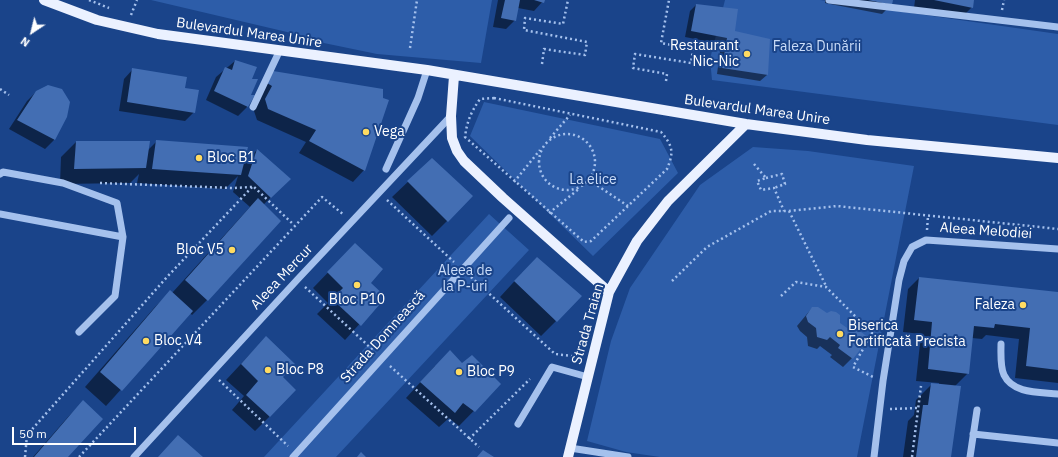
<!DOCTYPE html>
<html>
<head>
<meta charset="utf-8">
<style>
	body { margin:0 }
	#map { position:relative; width:1058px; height:457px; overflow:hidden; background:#1a448a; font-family:"IBM Plex Sans",sans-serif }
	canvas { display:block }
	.north { position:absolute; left:12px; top:12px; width:40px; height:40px; -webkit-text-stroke:3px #1a448a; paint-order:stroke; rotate:215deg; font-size:11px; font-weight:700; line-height:16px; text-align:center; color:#fff }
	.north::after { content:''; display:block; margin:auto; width:14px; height:18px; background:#fff; clip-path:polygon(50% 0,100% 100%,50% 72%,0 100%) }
	.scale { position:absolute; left:12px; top:427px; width:124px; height:18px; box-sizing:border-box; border:2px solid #fff; border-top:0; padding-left:5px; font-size:12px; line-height:14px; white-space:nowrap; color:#fff; -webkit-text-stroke:3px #1a448a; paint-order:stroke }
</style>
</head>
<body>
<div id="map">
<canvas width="1058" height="457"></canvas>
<div class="north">N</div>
<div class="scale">50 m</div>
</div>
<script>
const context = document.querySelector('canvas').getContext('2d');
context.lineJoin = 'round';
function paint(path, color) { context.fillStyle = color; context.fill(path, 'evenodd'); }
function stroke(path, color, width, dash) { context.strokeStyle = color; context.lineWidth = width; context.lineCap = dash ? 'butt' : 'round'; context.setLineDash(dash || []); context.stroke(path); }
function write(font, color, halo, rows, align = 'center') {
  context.font = font + ' "IBM Plex Sans",sans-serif'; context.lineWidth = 4; context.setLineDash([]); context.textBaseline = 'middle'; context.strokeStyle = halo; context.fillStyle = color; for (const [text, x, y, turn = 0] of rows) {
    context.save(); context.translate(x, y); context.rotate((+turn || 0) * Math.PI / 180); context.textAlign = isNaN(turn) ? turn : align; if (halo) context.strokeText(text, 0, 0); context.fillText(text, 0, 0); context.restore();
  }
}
paint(new Path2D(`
	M151,0H492L481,63L377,54L319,42L287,32Z
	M725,0H820L1058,34V125L712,80L710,59Z
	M484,102L660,139L678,173L593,256L470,136Z
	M753,147L808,151L914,166L857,457H660L626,452L587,441L611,341L630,288L700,185Z
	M489,214L529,250L336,457H264Z`), '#2d5da9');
paint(new Path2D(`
	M498,0H544L534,11L518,8L515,20L506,29L493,27Z
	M825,0H892L891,5L882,14L825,3Z
	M915,0H973L972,7L963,16L914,8Z
	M696,5L734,32L769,40L767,75L760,81L717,74L721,44L685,37L690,11Z
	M235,61L250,80V96H253L247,107L238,116L206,100L216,77Z
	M133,69L194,112L185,121L119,111L124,79Z
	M273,72L364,170L353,182L299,153L306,142L257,120L254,111L261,98L256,95Z
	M37,91L66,116L54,140L45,149L9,129L27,101Z
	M76,142L147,151L156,142L242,165L257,150L290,179L263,205L207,300L192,315L190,313L106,406L85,387L155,307L170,292L172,293L250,207L233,192L238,176L225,189L137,183L139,174L130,183L60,184L61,157Z
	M432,159L472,196L432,236L392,197Z
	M340,260L384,297L345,340L317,314L328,303L313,288Z
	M522,273L556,321L541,336L500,297Z
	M919,278L1058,293V383L1015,378L1019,339L986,335L982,339L972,338L968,373L955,386L950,457H903L908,421L914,415L916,400L932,384L939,385V383L916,381L921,334L903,332L908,289Z
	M812,308L839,323L852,358L843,367L830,357L832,355L820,346L817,349L808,346L807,337L800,331L797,326Z
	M266,337L281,377L270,416L255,431L232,410L244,396L226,380Z
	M462,364L500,384L459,426L449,418L439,427L406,398L435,366Z
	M83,402L67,457H33L68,417Z`), '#0007');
paint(new Path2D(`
	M505,0H520L516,21L501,18Z
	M534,0H545L544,3Z
	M868,0H893L892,5Z
	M934,0H974L973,8Z
	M696,4L738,9L735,31L770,39L768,75L722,68L727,38L691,31Z
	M235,60L257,67L252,79H258L251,95H255L248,107L214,91L225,67L232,70Z
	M132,68L187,77L185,88L199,90L195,113L127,102Z
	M273,71L383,89V98L389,100L365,171L309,141L316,130L268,109L265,99L272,86L267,83Z
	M48,85L62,89L70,102L67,117L55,140L17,120L36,91Z
	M156,140L248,147L241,175L152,169Z
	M76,141H150L146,168L74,169Z
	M257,149L291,179L271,198L248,176Z
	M432,158L473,196L448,222L407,181Z
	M258,198L281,221L208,301L185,280Z
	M355,243L383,269L371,283L386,297L361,326L332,299L343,288L327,272Z
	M537,257L582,296L557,322L514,281Z
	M919,277L1058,292V370L1026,366L1030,328L995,324L994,328L974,326L969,374L928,369L932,322L914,320Z
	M170,290L193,311L122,391L100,372Z
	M812,307H818L827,313L831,311L836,312L840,315V323L850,330L853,326L869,338L853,359L838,348L840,345L830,337L827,340L817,337L816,328L808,322L806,316Z
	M266,336L295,364L283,377L296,390L270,417L246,395L258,381L241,364Z
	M450,350L462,363L472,355L501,384L475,412L463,403L455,413L420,382Z
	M931,383L961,386L951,457H916L923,405H928Z
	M83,400L103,419L68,457H34Z
	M178,435L203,457H158Z
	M483,450L494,457H477Z
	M361,452L366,457H357Z`), '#436eb3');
stroke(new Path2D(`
	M89,0L109,8
	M1002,10L1004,0
	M131,15L137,0
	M410,48L417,0
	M542,64L544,49L585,55L587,42L524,30L525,18L563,24L568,0
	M666,81L667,74L633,68L635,54L691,63L693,49L661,43L669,0
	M0,89L9,95
	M494,98L661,132C673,146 674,152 667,169L591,241L584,242L465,137C467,121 471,112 480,99Z
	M539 162a28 28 0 1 1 56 0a28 28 0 1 1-56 0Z
	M550,138L570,115
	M754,164L766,178L757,181L761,190L774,188L784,211
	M766,178L782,174L785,184L774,188
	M589,180L628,206
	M514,182L540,150
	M100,183L233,188L252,187
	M387,200L454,262
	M789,211L826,286
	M549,213L580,188
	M927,230L928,216
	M471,277L555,354L580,357
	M672,281L707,247L771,211H789L837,206L1058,229
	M305,287L374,351
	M781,296L796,282L826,287L872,333L853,367L873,377
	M390,366L479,447
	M219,380L288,446
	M890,409L918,408
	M469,439L530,379
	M25,457L27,435L167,277L253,186L294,225
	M79,457L322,197L344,215
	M912,457L921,386`), '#a5c1ed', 2.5, [2, 3]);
stroke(new Path2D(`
	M829,0L1058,27
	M253,107L279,52
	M386,169L418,98L427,70
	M0,174L3,172L63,183L117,203L123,237L115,296L79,332
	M0,214L123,237
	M1001,344C1001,353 1000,367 1004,375C1013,394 1040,392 1058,394
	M518,424L552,367L588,377
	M973,434L1058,443
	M570,448L628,457
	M134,457L297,280L451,116
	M293,457L509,218
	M874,457L883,381L899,280L904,261L912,247L926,240L1058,249
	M970,457L977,410`), '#a5c1ed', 7);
stroke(new Path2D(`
	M44,0L97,20L158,34L427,70L746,124L867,140L1058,158
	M454,76L451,116L452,138L457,151L464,161L503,198L609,292
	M568,457L609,292L637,241L668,201L746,124`), '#ebf1ff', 10);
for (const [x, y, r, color] of [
	[747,54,4,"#ffdb61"],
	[366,132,4,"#ffdb61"],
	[199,158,4,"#ffdb61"],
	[232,250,4,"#ffdb61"],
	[357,285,4,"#ffdb61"],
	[1023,305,4,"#ffdb61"],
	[840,334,4,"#ffdb61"],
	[146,341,4,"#ffdb61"],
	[268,370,4,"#ffdb61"],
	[459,372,4,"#ffdb61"]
]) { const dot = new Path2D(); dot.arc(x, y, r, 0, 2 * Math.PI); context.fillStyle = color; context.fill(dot); stroke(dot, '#1a448a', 1.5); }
write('14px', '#fff', '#1a448a', [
	["Bulevardul Marea Unire",249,33,8],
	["Bulevardul Marea Unire",757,110,8],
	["Aleea Melodiei",986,231,4],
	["Aleea Mercur",282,277,-47],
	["Strada Traian",588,324,-74],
	["Strada Domnească",383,337,-48]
]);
write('14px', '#fff', '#1a448a', [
	["Restaurant",739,46,"right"],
	["Nic-Nic",739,62,"right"],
	["Vega",374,132],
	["Bloc B1",207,158],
	["Bloc V5",224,250,"right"],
	["Bloc P10",357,300,"center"],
	["Faleza",1015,305,"right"],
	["Biserica",848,326],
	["Fortificată Precista",848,342],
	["Bloc V4",154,341],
	["Bloc P8",276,370],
	["Bloc P9",467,372]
], 'left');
write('14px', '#cbddf9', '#1a448a', [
	["Faleza Dunării",817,47],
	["La elice",593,180],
	["Aleea de",465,271],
	["la P-uri",465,287]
]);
</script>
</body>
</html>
